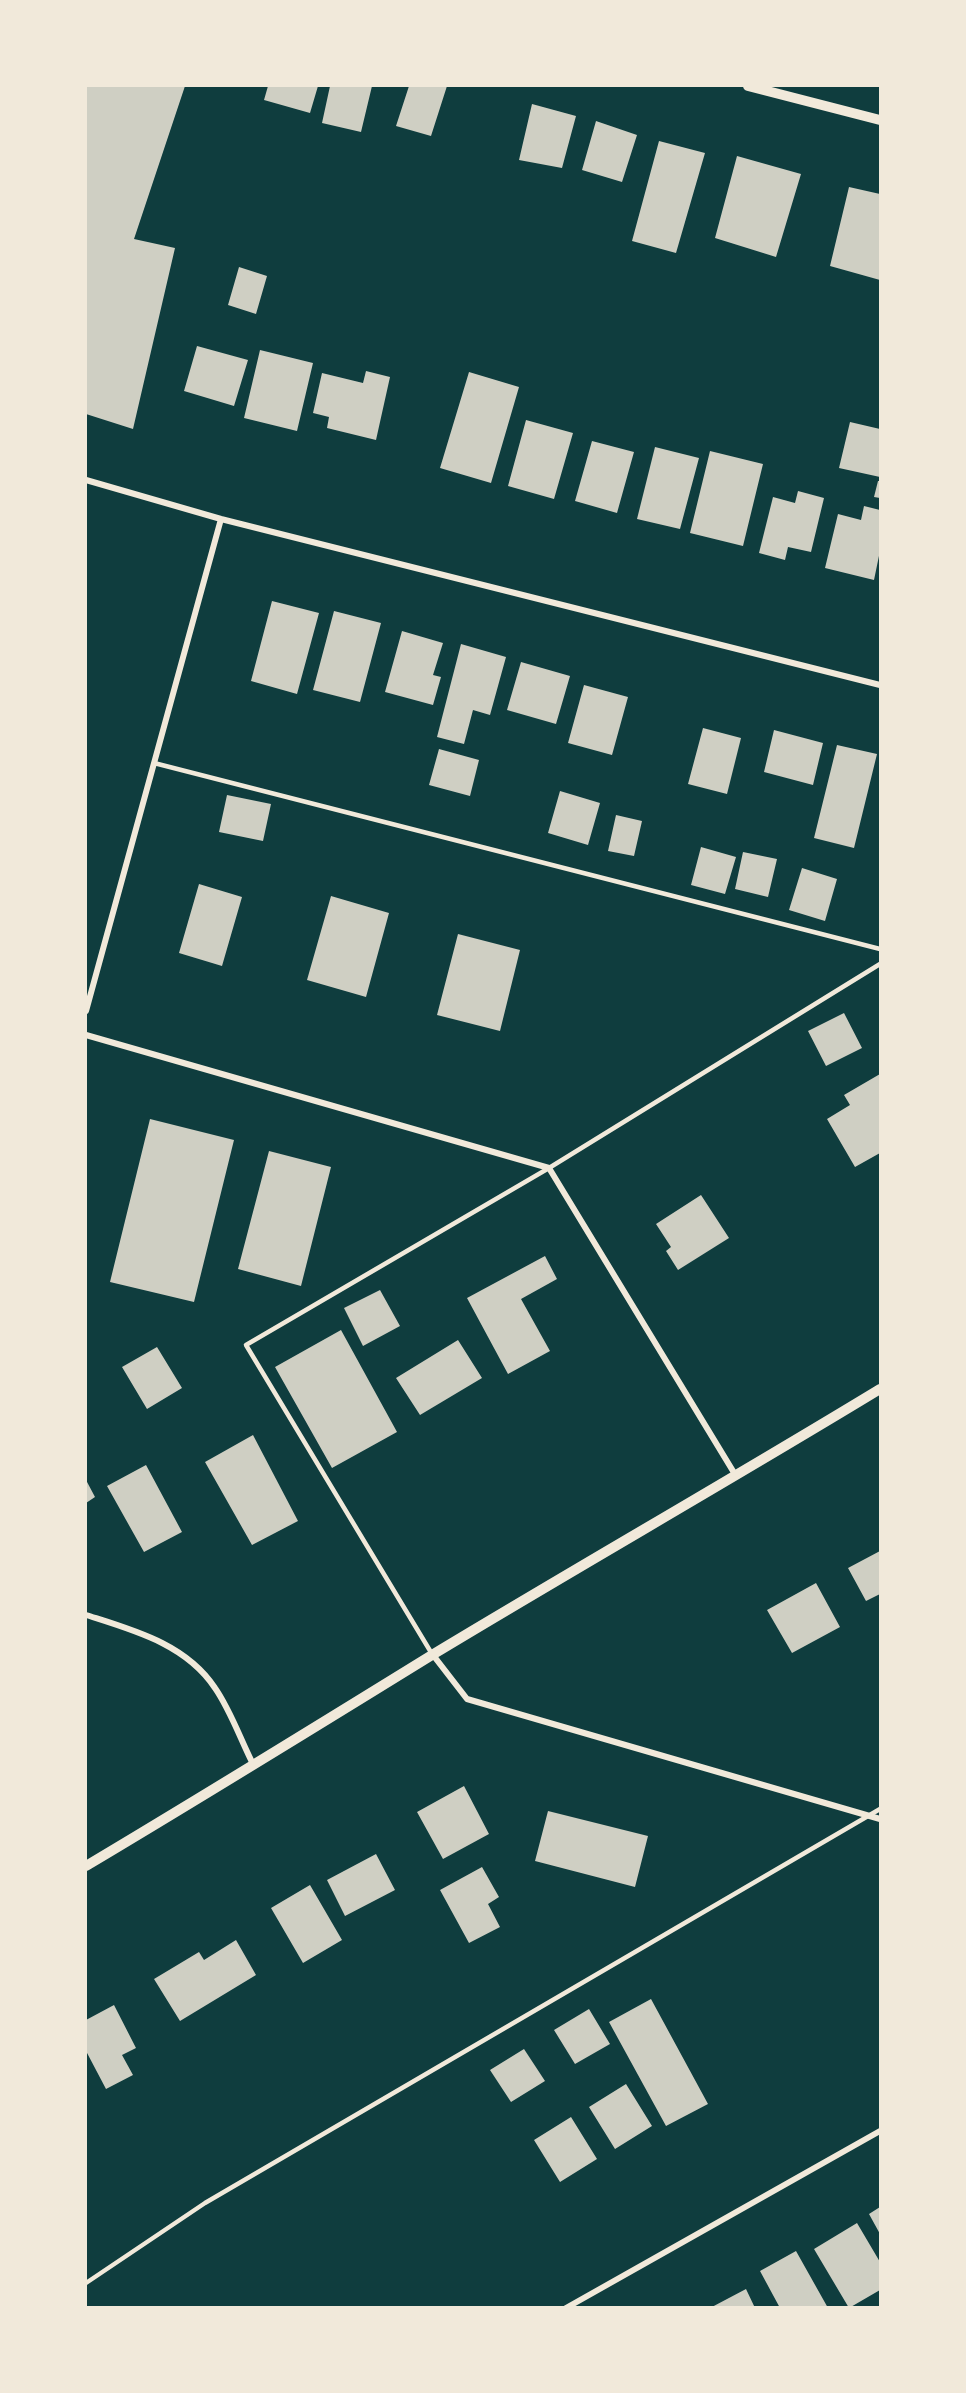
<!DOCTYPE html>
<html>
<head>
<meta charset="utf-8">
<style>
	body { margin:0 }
	#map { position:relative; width:966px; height:2393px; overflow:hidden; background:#0f3d3e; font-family:"Public Sans",sans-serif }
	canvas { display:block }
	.frame { position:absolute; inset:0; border:87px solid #f1e9da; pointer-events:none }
</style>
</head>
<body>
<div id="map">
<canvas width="966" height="2393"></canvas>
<div class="frame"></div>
</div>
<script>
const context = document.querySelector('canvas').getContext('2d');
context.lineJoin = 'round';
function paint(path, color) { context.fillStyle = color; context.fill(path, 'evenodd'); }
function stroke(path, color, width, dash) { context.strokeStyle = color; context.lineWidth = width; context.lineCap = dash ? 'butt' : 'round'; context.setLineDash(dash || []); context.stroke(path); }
paint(new Path2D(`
	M86,86H185L134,239L175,248L133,429L86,414Z
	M268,86H318L310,113L264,100Z
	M330,86H372L361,132L322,123Z
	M409,86H447L431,136L396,126Z
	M532,104L576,116L562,168L519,160Z
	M596,121L637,135L622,182L582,170Z
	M659,141L705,153L676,253L632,241Z
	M737,156L801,174L776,257L715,238Z
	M849,187L880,194V280L830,266Z
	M239,267L267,276L256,314L228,305Z
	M197,346L248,360L234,406L184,391Z
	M260,350L313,363L297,431L244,418Z
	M366,371L390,377L376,440L327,428L329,417L313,413L322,373L363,383Z
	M469,372L519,387L491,483L440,468Z
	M526,420L573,433L554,499L508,486Z
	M850,422L880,429V477L839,468Z
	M592,441L634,452L617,513L575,501Z
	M655,447L699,458L680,529L637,519Z
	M710,451L763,464L743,546L690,533Z
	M878,481H880V498L874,497Z
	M798,491L824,498L811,552L788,547L785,560L759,553L773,497L795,503Z
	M864,506L880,510V551L874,580L825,568L838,514L861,520Z
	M272,601L319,613L297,694L251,681Z
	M334,611L381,623L360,702L313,690Z
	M402,631L443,643L433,675L441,677L433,705L385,692Z
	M461,644L506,657L490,715L473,710L464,744L437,737Z
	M521,662L570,676L556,724L507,710Z
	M584,685L628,697L612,755L568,743Z
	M703,728L741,738L727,794L688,784Z
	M774,730L823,743L813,785L764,772Z
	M837,745L877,754L854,848L814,838Z
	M439,749L479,760L470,796L429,785Z
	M560,791L600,803L588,845L548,833Z
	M227,795L271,804L263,841L219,832Z
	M616,815L642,821L634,856L608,851Z
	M701,847L736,857L725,894L691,885Z
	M743,852L777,859L768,897L735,889Z
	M802,868L837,879L825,921L789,910Z
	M199,884L242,897L222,966L179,953Z
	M331,896L389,913L366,997L307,980Z
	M458,934L520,950L500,1031L437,1015Z
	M844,1013L862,1048L826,1066L808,1031Z
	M880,1074V1153L855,1167L827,1119L850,1105L844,1095Z
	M150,1119L234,1140L194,1302L110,1282Z
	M269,1151L331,1167L301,1286L238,1269Z
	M701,1195L729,1238L678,1270L666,1251L671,1247L656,1224Z
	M545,1256L557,1279L521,1299L550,1351L508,1374L467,1298Z
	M380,1290L400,1326L363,1346L344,1308Z
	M341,1330L397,1432L332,1468L275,1367Z
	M458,1340L482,1378L420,1415L396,1378Z
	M157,1347L182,1388L147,1409L122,1367Z
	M253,1435L298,1521L252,1545L205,1462Z
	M146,1465L182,1532L144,1552L107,1486Z
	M86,1480L95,1497L86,1503Z
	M880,1551V1594L866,1601L848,1568Z
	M816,1583L840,1627L792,1653L767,1610Z
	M464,1786L489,1834L443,1859L417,1812Z
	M548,1811L648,1836L635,1887L535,1861Z
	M376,1854L395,1890L345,1916L327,1880Z
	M482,1867L499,1897L488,1904L500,1927L469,1943L440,1890Z
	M310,1885L342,1940L303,1963L271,1908Z
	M236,1940L256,1975L180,2021L154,1979L199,1952L204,1960Z
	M651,1999L708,2104L666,2126L609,2022Z
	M114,2005L136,2048L122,2055L133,2075L106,2089L86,2051V2020Z
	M589,2009L610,2044L575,2064L554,2030Z
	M524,2049L545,2081L511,2102L490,2070Z
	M626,2084L652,2126L615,2149L589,2107Z
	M571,2117L597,2159L560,2182L534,2140Z
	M880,2207V2234L869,2214Z
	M857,2223L880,2262V2290L849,2308L814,2249Z
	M796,2251L828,2308H780L760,2271Z
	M746,2289L755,2308H710Z`), '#cfcfc3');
stroke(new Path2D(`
	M154,763L880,949
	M432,1654L246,1345L549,1168L880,964
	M86,2283L205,2203L880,1809`), '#f1e9da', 4.5);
stroke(new Path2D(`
	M86,480L221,519L880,685
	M86,1011L221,519
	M86,1035L549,1168L736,1476
	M86,1615C133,1630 186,1644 215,1688C231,1711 241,1741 254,1766
	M433,1655L467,1699L880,1819
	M566,2308L880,2131`), '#f1e9da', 6);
stroke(new Path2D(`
	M748,86L880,120
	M86,1866C202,1797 317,1726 432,1655C581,1565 732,1479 880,1389`), '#f1e9da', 10);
</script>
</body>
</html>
